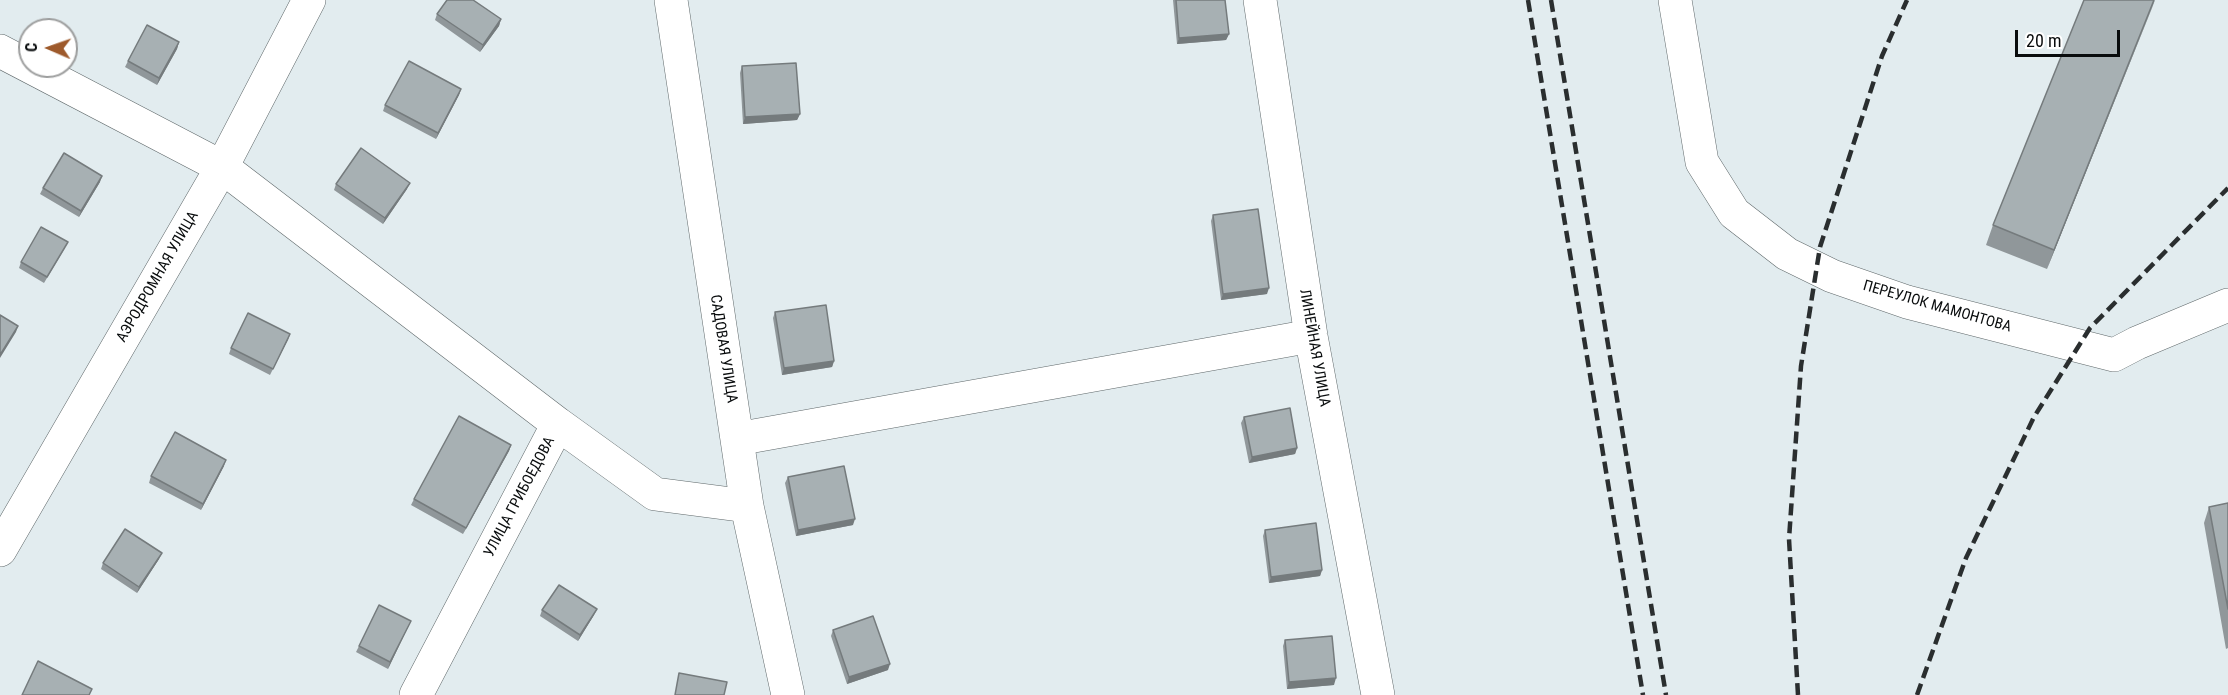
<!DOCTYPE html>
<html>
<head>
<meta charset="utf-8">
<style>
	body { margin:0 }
	#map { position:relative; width:2228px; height:695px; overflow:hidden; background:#e2ecef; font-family:"Roboto Condensed",sans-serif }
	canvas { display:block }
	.north { position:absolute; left:18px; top:18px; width:60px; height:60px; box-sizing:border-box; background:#fff; border:2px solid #9d9e9e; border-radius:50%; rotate:272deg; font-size:16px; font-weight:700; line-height:24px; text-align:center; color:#090c0d }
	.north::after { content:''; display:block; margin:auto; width:21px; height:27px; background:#9e5a2c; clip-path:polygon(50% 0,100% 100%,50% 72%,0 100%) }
	.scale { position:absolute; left:2015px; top:30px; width:105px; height:27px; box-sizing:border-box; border:3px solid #090c0d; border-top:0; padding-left:8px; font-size:18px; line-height:21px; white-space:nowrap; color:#090c0d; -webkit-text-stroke:4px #fff; paint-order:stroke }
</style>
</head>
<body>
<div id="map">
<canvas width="2228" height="695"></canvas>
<div class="north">С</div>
<div class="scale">20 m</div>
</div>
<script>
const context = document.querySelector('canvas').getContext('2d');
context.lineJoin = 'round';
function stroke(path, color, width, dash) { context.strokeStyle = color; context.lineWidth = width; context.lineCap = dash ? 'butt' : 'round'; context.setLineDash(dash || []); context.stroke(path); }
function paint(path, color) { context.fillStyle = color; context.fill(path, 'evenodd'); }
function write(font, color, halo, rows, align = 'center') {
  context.font = font + ' "Roboto Condensed",sans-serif'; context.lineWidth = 4.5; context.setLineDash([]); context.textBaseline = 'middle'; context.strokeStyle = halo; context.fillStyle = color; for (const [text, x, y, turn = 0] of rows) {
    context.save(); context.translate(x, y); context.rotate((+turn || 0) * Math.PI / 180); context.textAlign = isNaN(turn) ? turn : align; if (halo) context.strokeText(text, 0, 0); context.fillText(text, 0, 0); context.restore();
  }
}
const minor = new Path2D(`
	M671,0L747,506L788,695
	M1260,0L1311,336L1378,695
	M1675,0L1702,162L1734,213L1787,254L1832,276L1907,302L2114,355L2137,343L2228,305
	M0,51L222,167L558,424
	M737,439L1311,336
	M0,550L222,167L309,0
	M416,695L558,424L655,494L747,506`);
stroke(minor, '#5f686a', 34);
stroke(minor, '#fff', 33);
stroke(new Path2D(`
	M1528,0L1643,695
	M1551,0L1666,695
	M1798,695L1789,539L1801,366L1820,247L1882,56L1907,0
	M1917,695L1966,558L2034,417L2090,328L2228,188`), '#2a2e2f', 4.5, [12, 6]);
paint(new Path2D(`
	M1173,0H1225L1229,34L1226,40L1177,44Z
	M2155,0L2047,269L1986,245L1993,225Z
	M437,14L501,19L499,26L480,52L435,20Z
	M179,42L177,49L157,85L125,67L128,61Z
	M742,66L800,114L797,120L743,124L740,73Z
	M461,89L459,95L436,139L383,111L385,105Z
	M100,182L79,217L40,194L43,188Z
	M336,184L407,189L383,224L334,190Z
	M1213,215L1267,294L1221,300L1211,221Z
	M65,248L44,283L19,268L21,262Z
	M775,312L834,361L832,367L782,375L773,318Z
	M290,334L270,375L229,354L231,348Z
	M1244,417L1297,448L1295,454L1249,463L1241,423Z
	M511,445L509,451L463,534L411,505L414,499Z
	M224,466L201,510L149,483L151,476Z
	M788,477L853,525L796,536L785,483Z
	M2228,503V648L2226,649L2204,523L2209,507Z
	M1265,530L1322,570L1320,576L1269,583L1263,536Z
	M159,559L137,593L101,569L103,563Z
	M542,610L594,615L578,641L540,616Z
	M411,621L388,669L356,652L359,646Z
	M833,630L888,670L847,684L831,636Z
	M1285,640L1334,685L1287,689L1283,646Z`), '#90979a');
paint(new Path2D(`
	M2155,0L2152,8L2047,269L2054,250Z
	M501,19L499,26L480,52L483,45Z
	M1229,34L1226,40L1177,44L1179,38Z
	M179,42L177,49L157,85L159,78Z
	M461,89L459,95L436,139L438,133Z
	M800,114L797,120L743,124L745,117Z
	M102,176L100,182L79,217L81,211Z
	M410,183L407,189L383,224L385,218Z
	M1269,288L1267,294L1221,300L1223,294Z
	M18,326L16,332L0,358V355Z
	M290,334L288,340L270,375L273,369Z
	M834,361L832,367L782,375L784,368Z
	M511,445L509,451L463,534L466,528Z
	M1297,448L1295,454L1249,463L1252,457Z
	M226,460L224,466L201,510L203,504Z
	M855,519L853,525L796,536L798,530Z
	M162,553L159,559L137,593L139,587Z
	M1322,570L1320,576L1269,583L1271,577Z
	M597,609L594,615L578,641L580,635Z
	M411,621L408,627L388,669L390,662Z
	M890,664L888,670L847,684L849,677Z
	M1336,678L1334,685L1287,689L1289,682Z`), '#757b7d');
const building = new Path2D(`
	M447,0H473L501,19L483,45L437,14Z
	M1176,0H1225L1229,34L1179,38Z
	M2084,0H2154L2054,250L1993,225Z
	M147,25L179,42L159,78L128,61Z
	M409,61L461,89L438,133L385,105Z
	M796,63L800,114L745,117L742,66Z
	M361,148L410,183L385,218L336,184Z
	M64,153L102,176L81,211L43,188Z
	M1258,209L1269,288L1223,294L1213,215Z
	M41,227L68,242L47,277L21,262Z
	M826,305L834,361L784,368L775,312Z
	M248,313L290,334L273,369L231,348Z
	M0,315L18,326L0,355Z
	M1290,408L1297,448L1252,457L1244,417Z
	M459,416L511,445L466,528L414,499Z
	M175,432L226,460L203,504L151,476Z
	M844,466L855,519L798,530L788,477Z
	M2228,503V609L2209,507Z
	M1316,523L1322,570L1271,577L1265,530Z
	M125,529L162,553L139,587L103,563Z
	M559,585L597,609L580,635L542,610Z
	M379,605L411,621L390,662L359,646Z
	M873,616L890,664L849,677L833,630Z
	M1332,636L1336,678L1289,682L1285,640Z
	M38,661L92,689L89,695H22Z
	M679,673L727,682L724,695H675Z`);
paint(building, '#a7b0b3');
stroke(building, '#757b7d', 1.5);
write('15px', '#090c0d', '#fff', [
	["АЭРОДРОМНАЯ УЛИЦА",158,277,-60],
	["ПЕРЕУЛОК МАМОНТОВА",1937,307,16],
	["ЛИНЕЙНАЯ УЛИЦА",1314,348,80],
	["САДОВАЯ УЛИЦА",723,349,81],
	["УЛИЦА ГРИБОЕДОВА",520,497,-62]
]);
</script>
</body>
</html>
